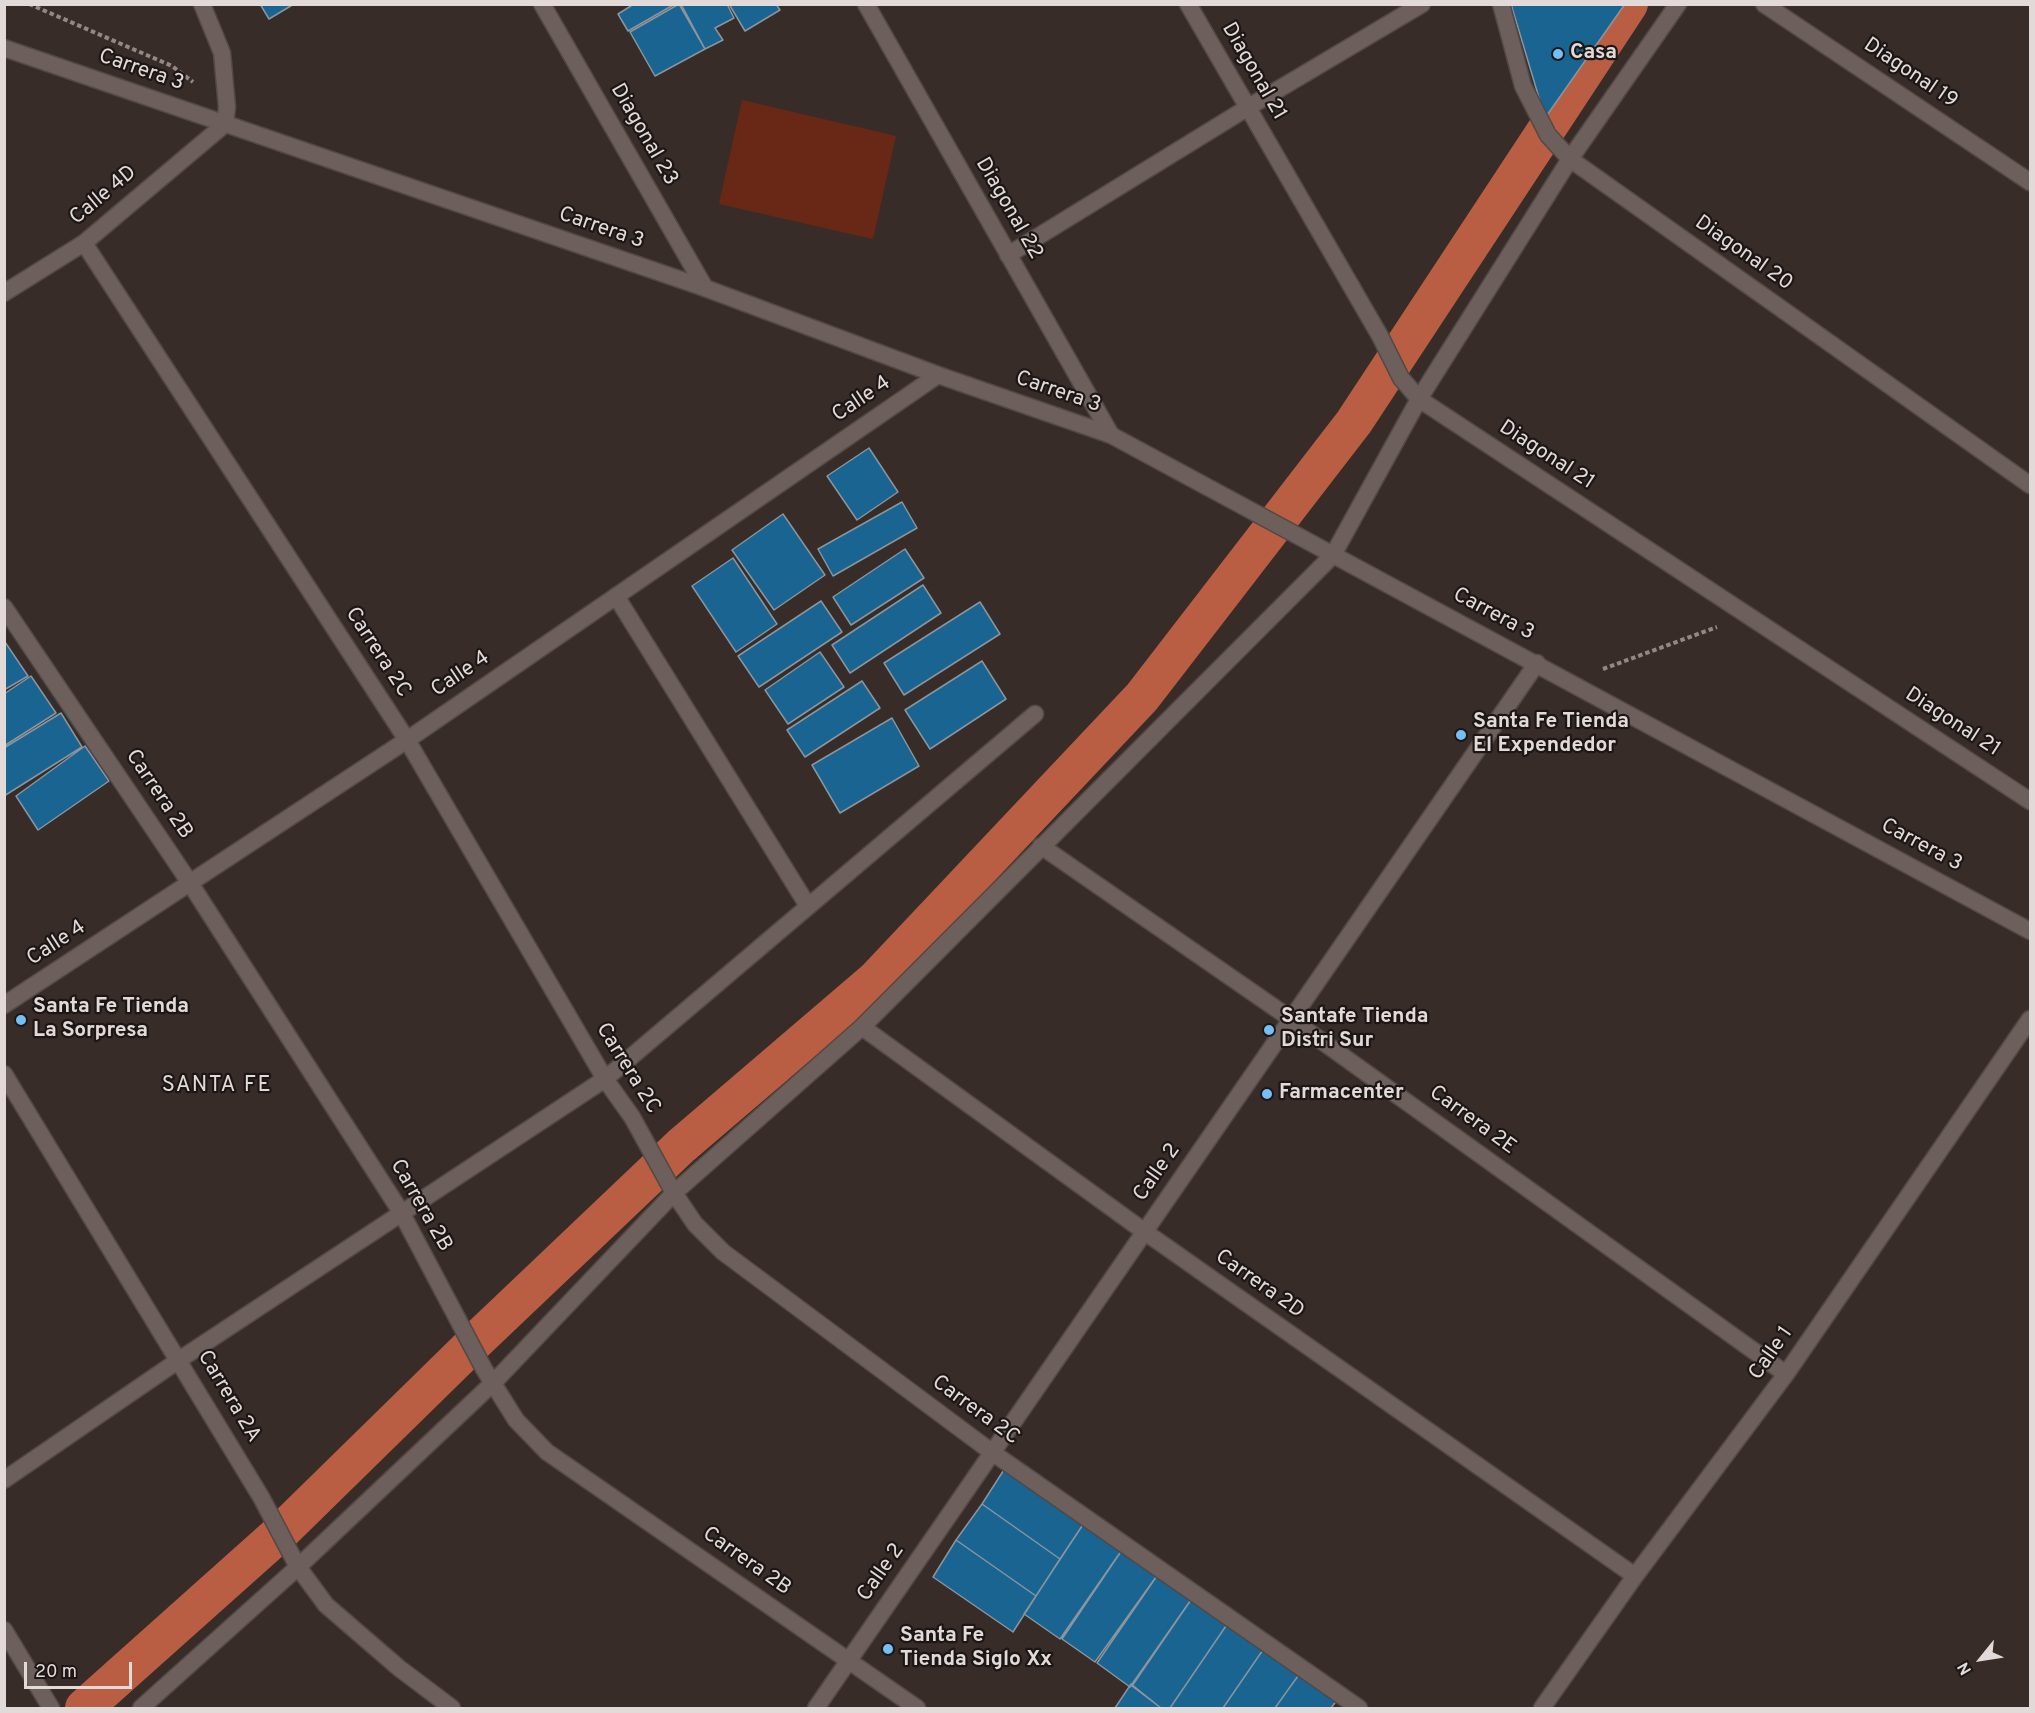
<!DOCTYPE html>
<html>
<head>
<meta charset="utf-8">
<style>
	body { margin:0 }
	#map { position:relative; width:2035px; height:1713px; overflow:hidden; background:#382c29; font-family:Overpass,sans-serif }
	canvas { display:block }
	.frame { position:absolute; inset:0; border:6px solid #e2dad8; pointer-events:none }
	.north { position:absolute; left:1951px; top:1629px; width:60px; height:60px; -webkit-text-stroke:4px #1c1615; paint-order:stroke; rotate:240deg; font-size:16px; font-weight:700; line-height:24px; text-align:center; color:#e2dad8 }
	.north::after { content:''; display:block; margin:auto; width:21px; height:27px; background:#e2dad8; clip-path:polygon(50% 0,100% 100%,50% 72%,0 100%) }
	.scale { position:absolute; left:24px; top:1662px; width:108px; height:27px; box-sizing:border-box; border:3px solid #e2dad8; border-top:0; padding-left:8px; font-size:18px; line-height:21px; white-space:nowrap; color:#e2dad8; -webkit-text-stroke:4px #1c1615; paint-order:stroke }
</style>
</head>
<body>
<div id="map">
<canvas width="2035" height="1713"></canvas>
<div class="frame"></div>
<div class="north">N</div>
<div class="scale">20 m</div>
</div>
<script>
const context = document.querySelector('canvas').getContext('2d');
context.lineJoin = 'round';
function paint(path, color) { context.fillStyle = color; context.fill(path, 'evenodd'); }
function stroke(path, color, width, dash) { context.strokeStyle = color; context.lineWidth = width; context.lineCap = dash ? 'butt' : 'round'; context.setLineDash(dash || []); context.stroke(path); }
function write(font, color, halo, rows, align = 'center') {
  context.font = font + ' Overpass,sans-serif'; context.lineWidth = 4.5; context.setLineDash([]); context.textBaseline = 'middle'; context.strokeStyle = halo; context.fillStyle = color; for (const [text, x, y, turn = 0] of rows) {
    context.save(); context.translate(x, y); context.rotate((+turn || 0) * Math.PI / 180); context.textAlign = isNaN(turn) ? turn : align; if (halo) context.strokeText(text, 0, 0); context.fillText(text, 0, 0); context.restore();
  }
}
paint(new Path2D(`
	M742,100L896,136L873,239L719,204Z`), '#692815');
stroke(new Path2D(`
	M84,1708L281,1532L479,1338L681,1146L875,980L1142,697L1354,422L1629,4`), '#ba5e43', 38);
const building = new Path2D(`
	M260,4H294L269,19Z
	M634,4H675L628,31L618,14Z
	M679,4L705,49L655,76L630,32Z
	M681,4H727L734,18L715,28L723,40L705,49Z
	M729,4H776L780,10L745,31Z
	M1511,4H1625L1545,118Z
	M869,448L898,492L857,520L827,476Z
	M902,502L917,528L833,576L818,549Z
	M783,514L825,575L774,610L732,550Z
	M905,549L924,578L851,625L833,597Z
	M733,558L777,624L736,652L692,586Z
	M923,585L941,613L850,673L832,645Z
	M821,601L842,632L759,687L738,656Z
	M980,602L1000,634L904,695L884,663Z
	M5,642L28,676L4,690V643Z
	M820,652L844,687L788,724L765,690Z
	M982,661L1006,699L930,749L905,710Z
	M31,676L56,713L4,746V694Z
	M862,681L880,708L805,757L787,730Z
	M61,713L82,747L4,796V748Z
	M892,718L919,766L840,813L812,765Z
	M85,746L109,781L38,830L16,796Z
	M1007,1465L1086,1520L1060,1559L982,1504Z
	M982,1504L1060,1559L1036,1596L956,1540Z
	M1086,1520L1124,1547L1060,1639L1024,1614Z
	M956,1540L1036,1596L1013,1632L933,1577Z
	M1124,1547L1161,1570L1095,1662L1062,1639Z
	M1161,1570L1195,1594L1130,1687L1097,1663Z
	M1195,1594L1228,1623L1170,1708H1161L1132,1686Z
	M1228,1623L1267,1644L1223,1708H1170Z
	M1267,1644L1303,1669L1275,1708H1223Z
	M1303,1669L1338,1699L1331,1708H1275Z
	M1131,1684L1161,1708H1115Z`);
paint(building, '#196491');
stroke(building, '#8a959e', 1.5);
const minor = new Path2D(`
	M542,4L705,288
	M866,4L1111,435
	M1188,4L1380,336L1401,378L1419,399L2030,801
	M1501,4L1523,86L1548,135L1570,159L2030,485
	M1764,4L2030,182
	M84,243L407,740L605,1079L632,1117L674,1193L695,1224L723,1252L993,1453L1359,1708
	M1008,255L1247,108L1422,4
	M4,293L84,243L225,124L227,107L222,53L202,4
	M616,596L808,906
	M4,607L190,883L401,1212L484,1369L516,1420L547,1452L917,1708
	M1041,846L1291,1019L1786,1374
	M4,1005L407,740L938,375
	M862,1027L1145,1232L1635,1576
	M4,1074L261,1497L298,1567L326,1605L399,1668L452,1708
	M4,1480L179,1360L605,1079L1035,714
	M4,1630L51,1708
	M141,1708L298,1567L494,1382L674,1193L862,1027L1333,555L1419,399L1570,159L1678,4
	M816,1708L1537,663
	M1542,1708L1635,1576L1786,1374L2030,1019`);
const tertiary = new Path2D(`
	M4,48L705,288L938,375L1111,435L2030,931`);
stroke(minor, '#524845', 19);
stroke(tertiary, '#524845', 19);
stroke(new Path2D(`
	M29,4L172,66L193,82
	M1603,669L1717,627`), '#928886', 4, [4.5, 3]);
stroke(minor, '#6d5f5b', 16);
stroke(tertiary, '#6d5f5b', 16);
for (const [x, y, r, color] of [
	[1558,54,6,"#74c0f6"],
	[1461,735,6,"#74c0f6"],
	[21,1020,6,"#74c0f6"],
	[1269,1030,6,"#74c0f6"],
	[1267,1094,6,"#74c0f6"],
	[888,1649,6,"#74c0f6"]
]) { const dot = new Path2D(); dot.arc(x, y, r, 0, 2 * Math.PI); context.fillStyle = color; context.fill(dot); stroke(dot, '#1c1615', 2); }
write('bold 21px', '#e2dad8', '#1c1615', [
	["Casa",1570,54],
	["Santa Fe Tienda",1473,723],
	["El Expendedor",1473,747],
	["Santa Fe Tienda",33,1008],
	["La Sorpresa",33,1032],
	["Santafe Tienda",1281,1018],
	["Distri Sur",1281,1042],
	["Farmacenter",1279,1094],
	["Santa Fe",900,1637],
	["Tienda Siglo Xx",900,1661]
], 'left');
write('21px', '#e2dad8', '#1c1615', [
	["Carrera 3",141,71,19],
	["Diagonal 21",1253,72,60],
	["Diagonal 19",1910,74,34],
	["Diagonal 23",643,135,60],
	["Calle 4D",104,196,-40],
	["Diagonal 22",1008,209,60],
	["Carrera 3",601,229,19],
	["Diagonal 20",1743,254,35],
	["Carrera 3",1058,393,19],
	["Calle 4",862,400,-34],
	["Diagonal 21",1546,456,33],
	["Carrera 3",1493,615,28],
	["Carrera 2C",377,653,57],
	["Calle 4",461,675,-34],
	["Diagonal 21",1952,723,33],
	["Carrera 2B",158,795,56],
	["Carrera 3",1921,846,28],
	["Calle 4",57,944,-33],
	["Carrera 2C",627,1069,58],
	["Carrera 2E",1472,1121,36],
	["Calle 2",1158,1173,-55],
	["Carrera 2B",420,1206,60],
	["Carrera 2D",1259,1285,35],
	["Calle 1",1772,1354,-55],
	["Carrera 2A",228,1397,59],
	["Carrera 2C",975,1411,36],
	["Carrera 2B",746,1562,35],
	["Calle 2",882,1573,-55]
]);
context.letterSpacing = '1.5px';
write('22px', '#e2dad8', '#1c1615', [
	["SANTA FE",217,1087]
]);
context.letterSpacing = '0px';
</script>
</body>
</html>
